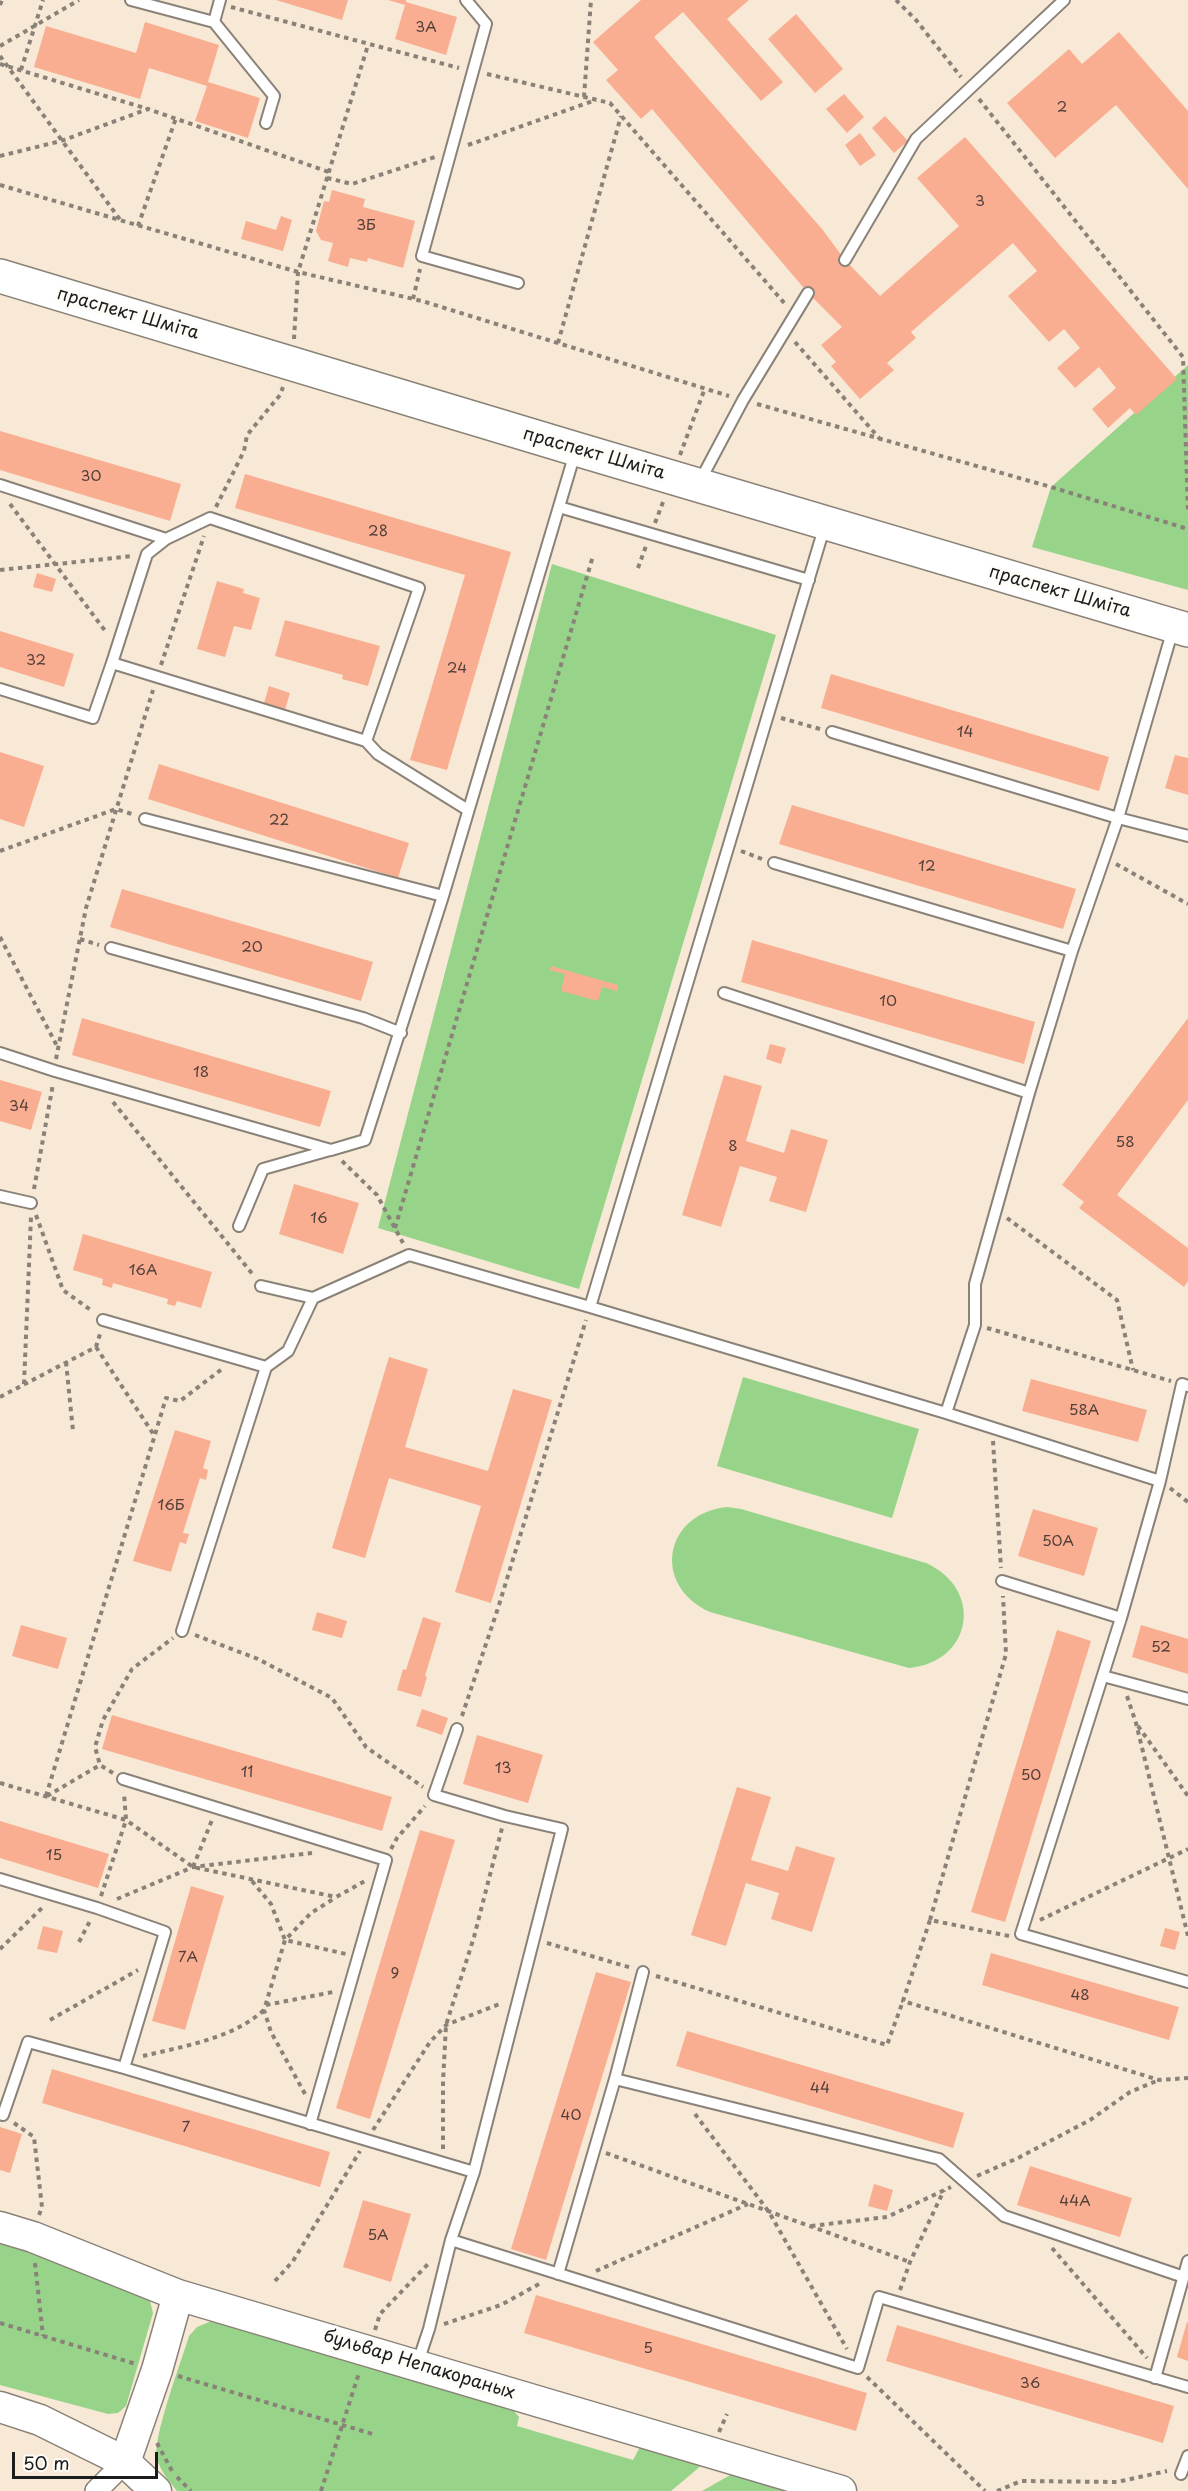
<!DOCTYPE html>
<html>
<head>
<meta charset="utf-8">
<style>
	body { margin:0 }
	#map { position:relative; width:1188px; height:2491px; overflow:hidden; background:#f7e9d5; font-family:"Playpen Sans",sans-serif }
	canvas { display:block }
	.scale { position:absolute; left:12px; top:2452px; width:146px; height:27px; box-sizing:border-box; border:3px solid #1c1c1c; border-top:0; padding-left:8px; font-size:18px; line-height:21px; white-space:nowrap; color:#1c1c1c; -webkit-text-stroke:4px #fdfcf7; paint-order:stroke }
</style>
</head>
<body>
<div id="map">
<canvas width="1188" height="2491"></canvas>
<div class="scale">50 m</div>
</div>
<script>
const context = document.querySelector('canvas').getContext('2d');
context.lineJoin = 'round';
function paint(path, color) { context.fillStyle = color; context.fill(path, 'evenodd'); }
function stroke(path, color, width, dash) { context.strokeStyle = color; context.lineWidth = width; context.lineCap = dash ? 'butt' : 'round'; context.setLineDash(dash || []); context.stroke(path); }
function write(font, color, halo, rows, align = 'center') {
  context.font = font + ' "Playpen Sans",sans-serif'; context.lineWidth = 6; context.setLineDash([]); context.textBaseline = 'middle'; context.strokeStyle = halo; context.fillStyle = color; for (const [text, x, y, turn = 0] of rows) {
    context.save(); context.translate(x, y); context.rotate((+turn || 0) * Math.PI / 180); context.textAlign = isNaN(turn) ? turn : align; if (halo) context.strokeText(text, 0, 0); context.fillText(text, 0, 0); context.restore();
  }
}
paint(new Path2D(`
	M1188,365V590L1032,547L1051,487Z
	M552,564L776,635L579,1289L378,1228Z
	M743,1377L919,1429L892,1518L717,1466Z
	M727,1507L741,1509L926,1563C984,1589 973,1662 909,1668L710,1612C652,1586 663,1514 727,1507Z
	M0,2239L149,2297L153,2313L126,2406L118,2413L108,2414L0,2385Z
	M219,2318L513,2410L519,2417L517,2426L633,2460L640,2447L702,2465L671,2491H177C169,2481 161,2472 157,2459C152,2438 182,2360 189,2336L197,2327Z
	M732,2474L784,2491H702Z`), '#97d48a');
paint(new Path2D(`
	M276,0H348L342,20Z
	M388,0H406V2L457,17L446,55L395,39L405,5Z
	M641,0H749L727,19L783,82L761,101L683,12L654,37L822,229L845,260L880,296L959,226L917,178L965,137L1177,379L1136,415L1130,408L1108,428L1092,409L1116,388L1099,367L1075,388L1057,368L1080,348L1064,329L1049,342L1008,296L1037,271L1013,243L911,332L916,338L887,363L894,370L860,399L831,366L836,362L821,345L842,327L808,293L652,109L641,119L606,80L618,70L593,42Z
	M796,14L843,69L815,93L768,39Z
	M145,22L219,45L208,82L260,98L248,138L195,121L207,86L149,68L140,99L34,67L46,26L136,53Z
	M1119,32L1188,111V189L1116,105L1055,158L1007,103L1069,49L1082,64Z
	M844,94L864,117L847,133L826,109Z
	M885,116L908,141L894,153L872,128Z
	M860,133L876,155L860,166L845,145Z
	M332,190L365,199L363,207L415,221L403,268L368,258L367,262L350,258L348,267L328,261L333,243L321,240L316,231L324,201L329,202Z
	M281,216L292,220L283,251L241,239L246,221L276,230Z
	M0,431L181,484L170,521L0,470Z
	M245,474L511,552L447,770L410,760L465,575L235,508Z
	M37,573L56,579L52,592L33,587Z
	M217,581L244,589L243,593L260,598L251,630L234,626L225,657L197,649Z
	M285,620L380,646L368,686L342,679L343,675L275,656Z
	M0,631L74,654L64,687L0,667Z
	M831,674L1109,757L1099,791L821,708Z
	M269,686L290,693L285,710L264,703Z
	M0,752L44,766L24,827L0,819Z
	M1175,755L1188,758V795L1165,788Z
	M159,764L409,843L398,878L148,799Z
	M792,805L1076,889L1063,929L779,844Z
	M122,889L373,962L361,1001L110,927Z
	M752,940L1035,1022L1024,1064L741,982Z
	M551,966L618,985L617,991L602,987L598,1001L561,991L565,974L550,970Z
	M82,1018L331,1091L320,1127L72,1055Z
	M1188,1018V1100L1117,1195L1188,1248V1281L1184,1287L1079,1208L1084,1202L1062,1185Z
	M770,1044L786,1048L781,1064L766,1059Z
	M724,1075L762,1086L746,1141L784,1153L791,1129L828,1140L806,1212L769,1201L777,1177L740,1166L721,1227L682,1215Z
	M0,1080L42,1092L31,1130L0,1121Z
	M294,1184L359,1203L343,1254L279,1234Z
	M83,1234L212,1272L201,1308L177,1301L175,1306L167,1304L168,1299L113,1283L112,1288L102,1285L103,1279L73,1270Z
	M389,1357L428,1369L405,1447L488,1471L513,1389L552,1400L491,1603L455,1592L481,1506L389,1478L365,1558L332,1548Z
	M1031,1379L1147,1410L1138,1442L1022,1411Z
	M175,1430L211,1441L203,1468L208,1470L206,1480L200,1478L183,1533L189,1534L186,1544L180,1542L171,1572L133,1561Z
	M1033,1509L1098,1528L1084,1576L1018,1556Z
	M317,1612L347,1621L342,1638L312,1630Z
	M423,1617L441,1623L425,1676L427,1677L421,1697L397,1690L403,1669L406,1670Z
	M21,1625L67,1638L58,1669L12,1656Z
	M1141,1625L1188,1639V1674L1132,1657Z
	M1057,1630L1091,1641L1005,1922L971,1912Z
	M422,1709L448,1718L442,1735L416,1726Z
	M112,1715L392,1797L382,1831L102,1749Z
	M477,1735L543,1755L528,1803L463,1784Z
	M737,1787L771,1797L751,1860L788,1871L796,1846L835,1858L812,1932L771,1919L779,1893L746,1883L726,1946L691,1935Z
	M0,1821L109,1854L98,1888L0,1858Z
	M420,1830L455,1840L370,2119L336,2108Z
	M191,1886L224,1896L185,2030L152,2021Z
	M43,1926L63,1931L57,1953L37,1949Z
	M1165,1928L1180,1932L1175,1950L1160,1946Z
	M991,1953L1179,2007L1169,2040L982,1985Z
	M596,1972L631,1982L546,2260L511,2249Z
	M687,2031L964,2113L953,2148L676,2066Z
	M52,2069L330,2152L320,2187L42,2103Z
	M0,2127L22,2134L10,2173L0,2170Z
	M1030,2166L1132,2198L1120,2237L1017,2205Z
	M874,2184L893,2190L887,2211L868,2206Z
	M363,2200L411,2214L391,2282L343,2267Z
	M536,2295L867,2393L856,2431L524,2333Z
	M1187,2322L1188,2323V2361L1177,2357Z
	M897,2325L1174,2406L1163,2443L886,2361Z`), '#f9ae92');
const service = new Path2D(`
	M131,0L214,22L274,96L266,123
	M466,0L486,24L422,256L518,283
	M214,22L220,0
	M845,260L916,139L1064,0
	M700,481L743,400L808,293
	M0,485L166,539
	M559,507L809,580
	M825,525L590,1307L946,1413L975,1325V1284L1029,1093L1072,951L1118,818L1173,629
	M0,689L93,718L112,663
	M832,732L1118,818L1188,836
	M366,741L112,663L147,554L166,539L210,518L419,588L366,741L378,754L468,810
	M145,819L443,896
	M774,863L1072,951
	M111,948L363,1018L401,1033
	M724,993L1029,1093
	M0,1053L55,1071L331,1150L365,1140L443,896L575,453
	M0,1196L31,1203
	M239,1226L263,1169L330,1150
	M261,1286L313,1298L409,1255L590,1307
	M103,1320L266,1367
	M946,1413L1160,1481L1182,1384L1188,1386
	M1002,1581L1121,1618L1160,1481
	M1121,1618L1021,1934L1188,1982
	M182,1631L266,1367L288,1351L313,1298
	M1103,1676L1188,1699
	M123,1779L386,1860L310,2124
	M0,1879L97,1908L165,1932L124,2068
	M643,1972L615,2079L939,2159L1004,2216L1184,2277
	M0,2114L3,2115L28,2042L124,2068L474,2172
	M451,2240L858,2368L879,2297L1188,2387
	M558,2274L615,2079
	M417,2365L429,2329L451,2240L474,2172L562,1829L505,1816L434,1795L457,1729
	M1155,2378L1188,2261
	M1181,2474L1188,2456`);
const minor = new Path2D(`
	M96,2491L125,2462`);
const secondary = new Path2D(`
	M0,2227L33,2237L178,2295L841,2491
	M0,2407L40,2420L125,2462L156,2491
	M125,2462L157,2370L178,2295`);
const primary = new Path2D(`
	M0,276L576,449L1188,630`);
stroke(service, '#8a8278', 14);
stroke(minor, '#8a8278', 24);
stroke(secondary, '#8a8278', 33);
stroke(primary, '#8a8278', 36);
stroke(new Path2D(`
	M896,0L916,20L961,77
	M0,5L2,0
	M231,7L459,68
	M0,46L79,0
	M0,56L121,221
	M0,64L148,109
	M21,70L43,0
	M487,74L610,103L786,305
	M584,97L591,0
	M979,99L1183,357L1188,511
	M468,145L596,100
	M0,156L61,141L148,109L329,172
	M327,178L352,184L435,157
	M0,185L298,272L422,301L729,396
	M138,226L176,118
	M413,299L420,269
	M294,339L298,272L368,45
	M795,342L879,438
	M558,343L621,116
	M757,404L1051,487L1188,529
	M680,455L705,388
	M10,504L106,632
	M216,507L244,451L247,435L280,395L283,387
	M655,523L663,502
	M638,568L646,546
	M0,570L133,556
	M161,665L204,536
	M781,718L820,729
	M0,851L116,809L132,814
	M741,851L762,859
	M1116,864L1188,904
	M0,937L57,1046
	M80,939L99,945
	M56,1059L86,908L153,690
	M113,1102L254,1276
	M342,1161L377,1195L403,1243
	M34,1189L53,1084
	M36,1215L63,1290L92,1311
	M1007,1218L1117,1300L1133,1370
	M395,1228L593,556
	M987,1328L1171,1381
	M96,1347L154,1435
	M66,1362L73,1431
	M24,1384L31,1217
	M0,1397L96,1347L100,1334
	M993,1441L1001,1568
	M1170,1488L1188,1502
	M195,1635L258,1659L332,1698L366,1747L423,1787
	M1127,1696L1136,1723L1188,1936
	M462,1716L499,1605L586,1320
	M1138,1726L1188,1796
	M113,1773L100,1765L95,1747L103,1720L132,1669L173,1638
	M0,1783L126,1820L193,1867L336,1897L365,1881
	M46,1796L166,1398L180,1401L222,1369
	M47,1796L100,1765
	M391,1849L397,1838L425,1806
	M193,1867L212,1820
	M252,1881L271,1904L285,1940L346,1954
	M101,1896L126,1820L124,1793
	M117,1899L193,1867L312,1853
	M930,1920L1006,1654L1003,1596
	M1040,1920L1188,1849
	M1009,1936L930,1920L903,2001L1159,2080L1188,2078
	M79,1942L91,1919
	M547,1943L632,1968
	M0,1949L45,1905
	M656,1976L887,2045L903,2001
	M266,2005L333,1992
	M50,2020L138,1970
	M143,2056C184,2046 232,2039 264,2010
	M305,2094L271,2032L264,2010L285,1940L311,1913L335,1898
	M695,2114L769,2212L847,2349
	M14,2123L34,2137L42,2207L39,2215
	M373,2130L430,2042L446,2025L502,2003
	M443,2149V2082L446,2025L474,1937L502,1828
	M606,2153L910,2262
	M977,2176L1018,2158L1090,2120L1130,2092L1159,2080
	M811,2226L887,2217L951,2187
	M1052,2248L1147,2358
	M35,2263L43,2336
	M596,2271L748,2204
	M275,2281L293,2261L360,2151
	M900,2290L910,2262L944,2190
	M0,2323L136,2364
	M444,2324L501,2305L539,2284
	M375,2330L380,2314L430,2262
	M178,2376L376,2435
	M867,2377L985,2491
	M719,2432L727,2414
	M157,2443L172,2471
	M177,2477L191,2491
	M321,2491L359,2373
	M997,2491L1021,2481L1117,2482L1167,2471`), '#8a8278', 4, [4.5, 4.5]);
stroke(service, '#fff', 10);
stroke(minor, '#fff', 21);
stroke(secondary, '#fff', 30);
stroke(primary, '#fff', 33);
write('15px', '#53403a', null, [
	["3А",426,28],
	["2",1062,108],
	["3",980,202],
	["3Б",366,226],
	["30",91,477],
	["28",378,532],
	["32",36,661],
	["24",457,669],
	["14",965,733],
	["22",279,821],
	["12",927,867],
	["20",252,948],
	["10",888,1002],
	["18",201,1073],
	["34",19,1107],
	["58",1125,1143],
	["8",733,1147],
	["16",319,1219],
	["16А",143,1271],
	["58А",1084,1411],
	["16Б",171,1506],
	["50А",1058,1542],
	["52",1161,1648],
	["13",503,1769],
	["11",247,1773],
	["50",1031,1776],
	["15",54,1856],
	["7А",188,1958],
	["9",395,1974],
	["48",1080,1996],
	["44",820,2089],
	["40",571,2116],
	["7",186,2128],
	["44А",1075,2202],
	["5А",378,2236],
	["5",648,2349],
	["36",1030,2384]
]);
write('18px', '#1c1c1c', '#fdfcf7', [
	["праспект Шміта",128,314,16],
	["праспект Шміта",594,454,16],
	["праспект Шміта",1060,592,16],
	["бульвар Непакораных",419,2365,17]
]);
</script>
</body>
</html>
